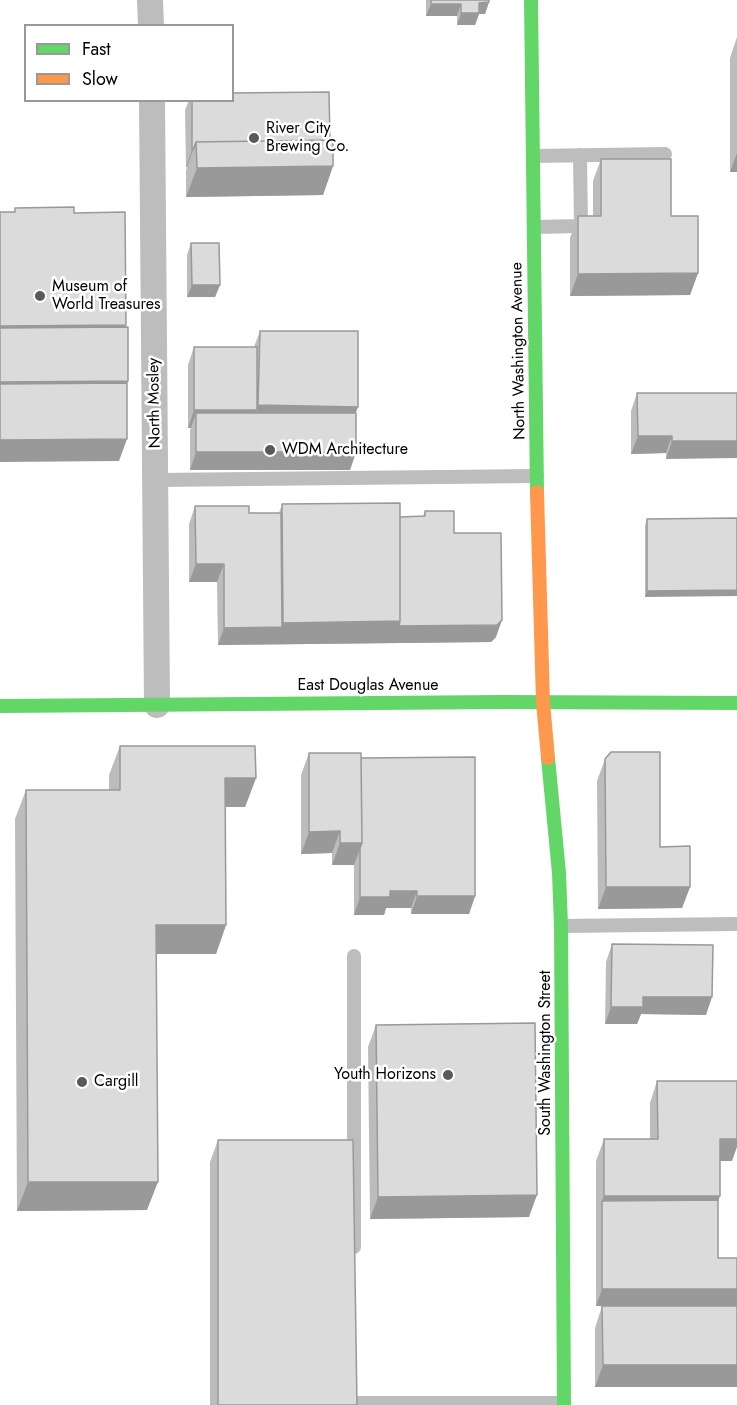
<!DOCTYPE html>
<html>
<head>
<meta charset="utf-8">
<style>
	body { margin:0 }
	#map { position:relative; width:737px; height:1405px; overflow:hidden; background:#fff; font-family:Jost,sans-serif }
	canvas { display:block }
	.legend { position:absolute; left:24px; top:24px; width:210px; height:78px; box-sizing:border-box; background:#fff; border:2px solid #999; margin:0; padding:8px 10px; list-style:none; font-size:18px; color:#000 }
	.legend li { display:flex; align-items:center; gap:12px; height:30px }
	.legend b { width:30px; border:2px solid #999 }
</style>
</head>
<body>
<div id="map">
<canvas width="737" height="1405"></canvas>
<ul class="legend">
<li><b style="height:8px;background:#63d668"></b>Fast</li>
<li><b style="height:8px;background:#ff974d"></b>Slow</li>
</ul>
</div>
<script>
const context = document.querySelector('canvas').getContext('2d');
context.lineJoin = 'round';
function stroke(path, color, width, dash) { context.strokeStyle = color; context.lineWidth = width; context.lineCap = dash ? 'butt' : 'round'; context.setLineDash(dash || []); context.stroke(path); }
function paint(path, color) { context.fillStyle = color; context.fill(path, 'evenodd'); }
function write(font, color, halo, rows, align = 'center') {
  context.font = font + ' Jost,sans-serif'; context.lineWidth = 5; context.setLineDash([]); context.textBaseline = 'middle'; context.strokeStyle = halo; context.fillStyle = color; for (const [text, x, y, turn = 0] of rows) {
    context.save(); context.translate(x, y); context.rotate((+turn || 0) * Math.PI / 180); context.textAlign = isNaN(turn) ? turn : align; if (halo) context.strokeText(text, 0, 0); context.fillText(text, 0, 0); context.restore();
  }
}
stroke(new Path2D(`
	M533,156L665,154
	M534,227L581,226L580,155
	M156,480L537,476
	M561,926L737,924
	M354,1247V956
	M349,1403H564`), '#bdbdbd', 14);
stroke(new Path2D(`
	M150,0L151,26
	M152,100L157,705`), '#bdbdbd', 26);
stroke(new Path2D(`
	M531,0L537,492
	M0,706L501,702L737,703
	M548,758L559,873L561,926L564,1405`), '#63d668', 14);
stroke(new Path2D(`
	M537,492L543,702L548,758`), '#ff974d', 14);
paint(new Path2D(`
	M426,0H489V2L485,14H479L475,25H457V16H426Z
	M737,37V172H730V58Z
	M189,100H232L330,140L333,166L323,195L186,197V171L187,167H186L185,110Z
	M601,159L671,216L698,273L690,295L570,296V238L578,216H593V181Z
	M191,243L220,285L215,297H187V255Z
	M260,331L358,407L355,413L356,452L350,470H190V430L191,428H188V365L194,347H254Z
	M637,393H737L666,459V453L631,454V411Z
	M282,504L400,517L423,516L425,511L454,533L496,637L491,642L218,645L217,582H189V524L195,506L249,513H279Z
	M737,518L645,597V525L647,519Z
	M120,746L256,778L245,807H225L226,925L216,954H156L147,1210L17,1211L15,819L26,790H109V775Z
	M309,753L361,758L475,896L469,914H411V908H386L384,915H354V865H332V853L301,854V775Z
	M605,759L660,847L690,887L682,908L598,909L597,781Z
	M612,944L706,1015L641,1014L637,1024H605L606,962Z
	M376,1025L529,1217L370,1219L368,1047Z
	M657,1081L732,1161H720V1196L718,1200V1258H737V1387H595V1328L602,1306H596V1161L604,1139H650V1103Z
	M218,1140L357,1405H210V1162Z`), '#bcbcbc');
paint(new Path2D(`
	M489,2L485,14H479L475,25H457L461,13L479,3Z
	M431,4H461L457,16H426Z
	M192,150H193L187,167H186Z
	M737,153V172H730Z
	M333,166L323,195L186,197L197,168Z
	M698,273L690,295L570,296L578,274Z
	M192,285H220L215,297H187Z
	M126,325L118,347L0,348V326Z
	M128,381L120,403L0,404V382Z
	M258,405L358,407L350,428L250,427Z
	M194,410H257L250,427L196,413L191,428H188Z
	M638,436H672L666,453L631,454Z
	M127,439L119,461L0,462V440Z
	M672,441H737V458L666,459Z
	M196,452H356L350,470H190Z
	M196,564H224L217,582H189Z
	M737,590V596L645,597L647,591Z
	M502,620L496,637L491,642L218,645L224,628L282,627L283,623Z
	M225,778H256L245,807H215Z
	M340,831L332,853L301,854L309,832Z
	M340,843H362L354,865H332Z
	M606,887H690L682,908L598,909Z
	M390,891H417L411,908H386L384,915H354L360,897Z
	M417,896H475L469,914H411Z
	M156,925H226L216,954H146Z
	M643,997H712L706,1015L641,1014L637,1024H605L611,1007Z
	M720,1139H737V1147L732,1161H712Z
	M28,1182H158L147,1210L17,1211Z
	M537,1195L529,1217L370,1219L378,1197Z
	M604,1196H720L712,1217L602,1201Z
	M602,1289H737V1306H596Z
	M603,1365H737V1387H595Z`), '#999');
const building = new Path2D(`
	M431,0H489V2L479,3V13H461V4H431Z
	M329,92L330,140L196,142L193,150H192V100H232V93Z
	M333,140V166L197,168L196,142Z
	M601,159H671V216H698V273L578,274V216H601Z
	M74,207V213L125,212L126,325L0,326V212H15V208Z
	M191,243H219L220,285H192Z
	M128,327V381L0,382V328Z
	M260,331H358V407L258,405Z
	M194,347H257V410H194Z
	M127,383V439L0,440V384Z
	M637,393H737V441H672V436H638Z
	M196,413H356V452H196Z
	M400,503V621L283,623L282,504Z
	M195,506H249V513H281L282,627L224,628V564H196Z
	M425,511H454V533H501L502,620L497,625L399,626L400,621V517L425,516Z
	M737,518V590L647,591V519Z
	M120,746H255L256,778H225L226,925H156L158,1182H28L26,790H120Z
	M611,752H660V847L690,846V887H606L605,759Z
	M309,753H361L362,843H340V831L309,832Z
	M475,757V896H417V891H390V897H360V848L362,843L361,758Z
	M612,944L713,945L712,997H643V1007H611Z
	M535,1023L537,1195L378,1197L376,1025Z
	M657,1081H737V1139H720V1196H604V1139H658Z
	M218,1140H353L357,1405H218Z
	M718,1200V1258H737V1289H602V1201Z
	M602,1306H737V1365H603Z`);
paint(building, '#dbdbdb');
stroke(building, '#999', 1.5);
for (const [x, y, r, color] of [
	[254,138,6,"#595959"],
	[40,296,6,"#595959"],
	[270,450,6,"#595959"],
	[448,1075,6,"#595959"],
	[82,1082,6,"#595959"]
]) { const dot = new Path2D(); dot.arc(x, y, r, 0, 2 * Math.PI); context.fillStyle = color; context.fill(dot); stroke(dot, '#fff', 2); }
write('16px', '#000', '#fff', [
	["River City",266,129],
	["Brewing Co.",266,147],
	["Museum of",52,287],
	["World Treasures",52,305],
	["WDM Architecture",282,450],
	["Youth Horizons",436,1075,"right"],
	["Cargill",94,1082]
], 'left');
write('16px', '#000', '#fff', [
	["North Washington Avenue",519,351,-91],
	["North Mosley",155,403,-91],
	["East Douglas Avenue",368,686],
	["South Washington Street",546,1053,-90]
]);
</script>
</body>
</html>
